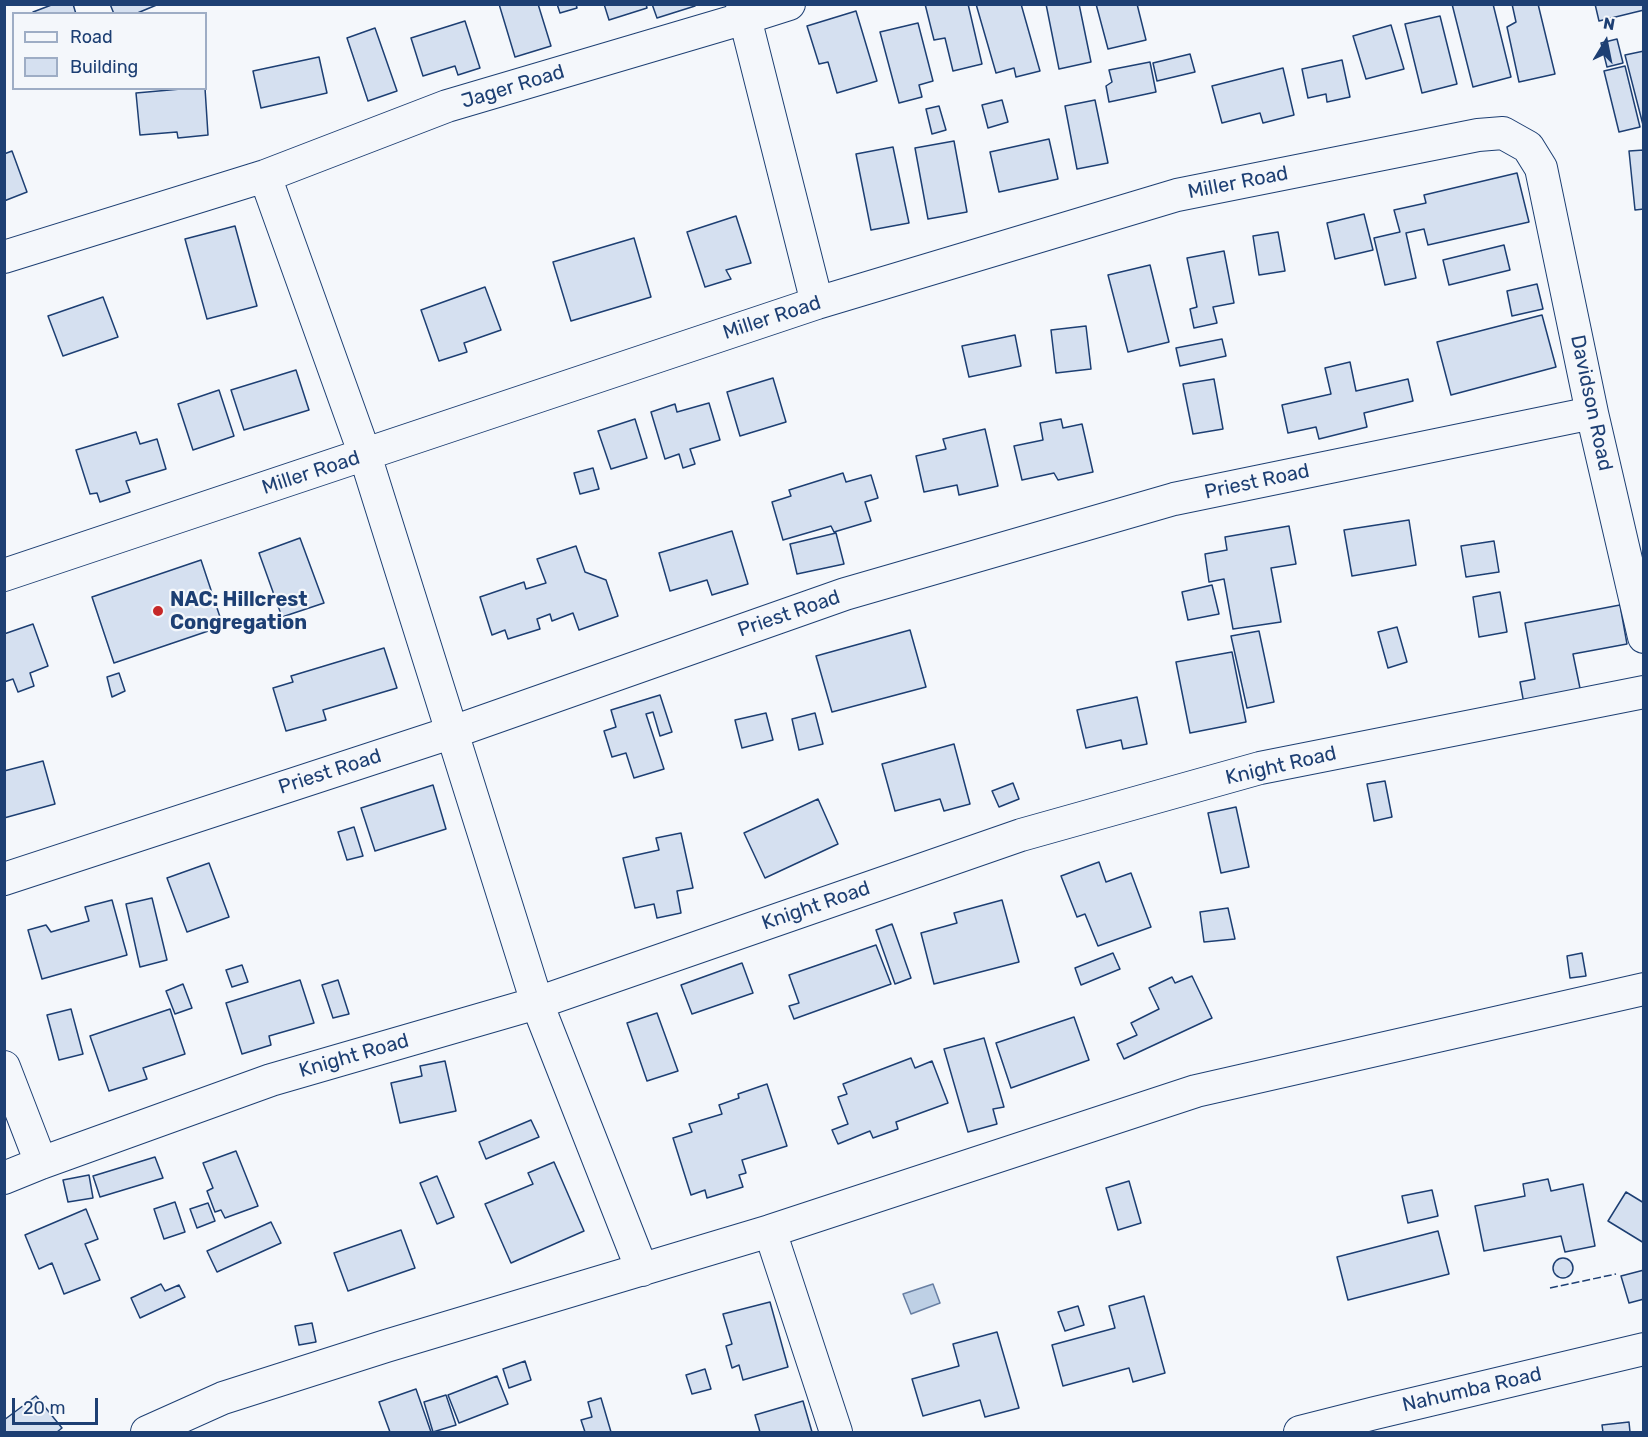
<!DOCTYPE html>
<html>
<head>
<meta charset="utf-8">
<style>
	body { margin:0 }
	#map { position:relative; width:1648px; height:1437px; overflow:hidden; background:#f4f7fb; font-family:Rubik,sans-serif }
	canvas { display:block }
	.frame { position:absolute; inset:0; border:6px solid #1d3f73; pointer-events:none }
	.legend { position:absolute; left:12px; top:12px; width:195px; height:78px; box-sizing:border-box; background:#f4f7fb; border:2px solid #9eadc5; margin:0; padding:8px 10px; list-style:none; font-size:18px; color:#1d3f73 }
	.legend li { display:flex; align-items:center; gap:12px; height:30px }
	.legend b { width:30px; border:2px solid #9eadc5 }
	.north { position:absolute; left:1576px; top:12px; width:60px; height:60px; -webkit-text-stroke:4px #f4f7fb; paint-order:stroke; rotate:10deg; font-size:16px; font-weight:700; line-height:24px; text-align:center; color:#1d3f73 }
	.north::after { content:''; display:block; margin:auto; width:21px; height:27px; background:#1d3f73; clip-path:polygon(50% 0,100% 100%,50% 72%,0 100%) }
	.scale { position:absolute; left:12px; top:1398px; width:86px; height:27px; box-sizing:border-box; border:3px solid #1d3f73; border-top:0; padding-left:8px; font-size:18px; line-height:21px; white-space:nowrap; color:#1d3f73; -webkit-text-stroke:4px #f4f7fb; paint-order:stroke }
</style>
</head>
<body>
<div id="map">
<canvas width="1648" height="1437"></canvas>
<div class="frame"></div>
<ul class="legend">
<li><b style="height:8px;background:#f4f7fb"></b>Road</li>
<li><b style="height:16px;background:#d5e0f0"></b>Building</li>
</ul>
<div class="north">N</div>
<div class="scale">20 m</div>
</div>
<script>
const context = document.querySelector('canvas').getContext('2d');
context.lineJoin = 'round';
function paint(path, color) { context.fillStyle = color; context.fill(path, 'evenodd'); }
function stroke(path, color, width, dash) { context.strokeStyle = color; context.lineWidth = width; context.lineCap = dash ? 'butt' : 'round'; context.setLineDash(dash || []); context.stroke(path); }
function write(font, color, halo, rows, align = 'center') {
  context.font = font + ' Rubik,sans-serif'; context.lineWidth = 4.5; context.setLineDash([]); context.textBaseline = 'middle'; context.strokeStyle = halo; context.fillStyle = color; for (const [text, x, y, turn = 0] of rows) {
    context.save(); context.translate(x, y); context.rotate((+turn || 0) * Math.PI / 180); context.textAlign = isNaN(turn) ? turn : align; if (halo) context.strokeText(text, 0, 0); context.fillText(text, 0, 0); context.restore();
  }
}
const water = new Path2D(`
	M933,1284L940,1303L911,1314L903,1294Z`);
paint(water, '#bed0e5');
stroke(water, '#687fa3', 1.5);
const building = new Path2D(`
	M54,4H73L76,14H34L33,12Z
	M110,4H159L135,14H114Z
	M499,4H538L551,46L515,57Z
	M557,4H576L577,8L560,13Z
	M604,4H646L647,8L609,20Z
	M652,4H694L695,6L657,18Z
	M925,4H968L982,64L953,71L945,38L934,40Z
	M976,4H1021L1040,71L1016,77L1014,68L996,73Z
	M1046,4H1079L1091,62L1059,69Z
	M1096,4H1137L1146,40L1108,49Z
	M1452,4H1493L1511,77L1473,87Z
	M1512,4H1538L1555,74L1519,82L1507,27L1516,22Z
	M1595,4H1644V10L1599,21Z
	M856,11L877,81L837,93L828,62L819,64L807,26Z
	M1440,16L1457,84L1422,93L1405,24Z
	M465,21L480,68L458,75L455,66L423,76L411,38Z
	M918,23L933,81L919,85L922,97L899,103L880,32Z
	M1391,25L1404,69L1366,79L1353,36Z
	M375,28L397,91L368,101L347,38Z
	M1617,39L1623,63L1607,67L1601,43Z
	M1644,51V125H1643L1625,55Z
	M1190,54L1195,72L1157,81L1153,63Z
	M319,57L327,93L261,108L253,71Z
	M1342,60L1350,97L1327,102L1326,94L1308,98L1302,69Z
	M1150,62L1156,92L1109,102L1106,86L1112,82L1109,70Z
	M1625,66L1640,127L1619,132L1604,71Z
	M1283,68L1294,115L1263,123L1260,113L1222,123L1212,86Z
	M192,88H205L208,135L178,138L177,132L140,135L136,93Z
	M1002,100L1008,122L988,128L982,105Z
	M1095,100L1108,163L1077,169L1065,106Z
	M939,106L946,130L932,134L926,109Z
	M1049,139L1058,179L999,192L990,152Z
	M954,141L967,212L928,219L915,148Z
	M893,147L909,223L871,230L856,154Z
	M1644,150V209L1635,210L1629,151Z
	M12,151L27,192L4,201V154Z
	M1517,173L1529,222L1428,245L1424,229L1406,233L1416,278L1385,285L1374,238L1400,232L1394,210L1426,203L1424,195Z
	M1364,214L1373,250L1335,259L1327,223Z
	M736,216L751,263L726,270L731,279L705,287L687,232Z
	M235,226L257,306L207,319L185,239Z
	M1278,232L1285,271L1259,275L1253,236Z
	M634,238L651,297L571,321L553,262Z
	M1504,245L1510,270L1449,285L1443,260Z
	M1224,251L1234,303L1213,307L1217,323L1194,328L1190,309L1197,307L1187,258Z
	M1150,265L1169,342L1128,352L1108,275Z
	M1537,284L1543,309L1512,316L1507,291Z
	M485,287L501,330L464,343L467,352L439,361L421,310Z
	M103,297L118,337L63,356L48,316Z
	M1542,315L1556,367L1451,395L1437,342Z
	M1086,326L1091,369L1056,373L1051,330Z
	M1015,335L1021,366L969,377L962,346Z
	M1222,339L1226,356L1180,366L1176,348Z
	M1350,362L1356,391L1408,379L1413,401L1364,413L1367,427L1319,439L1316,427L1288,433L1282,405L1331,394L1325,368Z
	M296,370L309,410L244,430L231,390Z
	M773,378L786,422L740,436L727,392Z
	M1214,379L1223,429L1193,434L1183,384Z
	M219,390L234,436L193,450L178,404Z
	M709,403L720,440L690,449L695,464L683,468L679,454L665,459L651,412L675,404L677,412Z
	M635,419L647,458L611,469L598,431Z
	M1061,419L1063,428L1082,424L1093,472L1058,480L1054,473L1022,480L1014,446L1043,440L1040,423Z
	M985,429L998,486L959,495L957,485L924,492L916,456L946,449L943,439Z
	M136,432L140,444L157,439L166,469L126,481L130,492L100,502L97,493L90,494L76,450Z
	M593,468L599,489L580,494L574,473Z
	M843,473L846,482L871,475L878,498L865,502L871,521L834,532L831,526L783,540L772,502L791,496L789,490Z
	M1409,520L1416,565L1352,576L1344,530Z
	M1289,526L1296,564L1271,568L1281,622L1233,629L1224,579L1209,582L1205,554L1227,550L1225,537Z
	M732,531L748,584L712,595L707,580L670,591L659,553Z
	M836,533L844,564L797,574L790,544Z
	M300,538L324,603L282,617L259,553Z
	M1494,541L1499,572L1466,577L1461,546Z
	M576,546L585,572L606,580L618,616L579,630L573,613L552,621L550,614L537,619L540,629L508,639L505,630L492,635L480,597L524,582L526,589L546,583L537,559Z
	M201,560L223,626L114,663L92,597Z
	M1212,585L1219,614L1188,620L1182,592Z
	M1500,592L1507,632L1479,637L1473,597Z
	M1620,605L1627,644L1573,654L1581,693L1524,704L1520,682L1535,679L1525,623Z
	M33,624L48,666L30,673L34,686L18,692L13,679L4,682V634Z
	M1397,627L1407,662L1388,668L1378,632Z
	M910,630L926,687L832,712L816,656Z
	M1259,631L1274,702L1247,708L1231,636Z
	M384,648L397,688L323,710L326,720L286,731L273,688L293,682L291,676Z
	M1232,652L1246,722L1190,733L1176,662Z
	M119,673L125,691L112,697L107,677Z
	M660,695L672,732L660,736L653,712L646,714L664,769L634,778L626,753L612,757L604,731L616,727L611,710Z
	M1137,697L1147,744L1123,749L1121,740L1086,748L1077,710Z
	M766,713L773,740L742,748L735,720Z
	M815,713L823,744L799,750L792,719Z
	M954,744L970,804L944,811L940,799L895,811L882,764Z
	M43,761L55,804L4,818V771Z
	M1385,781L1392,817L1374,821L1367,784Z
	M1013,783L1019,799L999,807L992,791Z
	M433,785L446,829L375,851L361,808Z
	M818,799L838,844L765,878L744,833Z
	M1236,807L1249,867L1221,873L1208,813Z
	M354,827L363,856L347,860L338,832Z
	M681,833L693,888L677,891L681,913L657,918L654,904L635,908L623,858L659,850L656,838Z
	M1099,862L1106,882L1131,873L1151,927L1098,946L1085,914L1077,917L1061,876Z
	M209,863L229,917L187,932L167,878Z
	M152,898L167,960L140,967L126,904Z
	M112,900L127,955L42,979L28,930L46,925L51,932L89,921L85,907Z
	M1002,900L1019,962L934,984L921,933L957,923L954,913Z
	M1228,908L1235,939L1204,942L1200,912Z
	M892,924L911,978L895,984L876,930Z
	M876,945L891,984L794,1019L789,1006L799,1003L789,975Z
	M1113,953L1120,969L1081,985L1075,968Z
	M1582,953L1586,976L1570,978L1567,956Z
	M742,963L753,993L692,1014L681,985Z
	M242,965L248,982L232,987L226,970Z
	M1192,976L1212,1018L1124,1059L1117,1044L1137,1035L1131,1023L1159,1009L1149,988L1172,977L1175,983Z
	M300,980L314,1023L269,1036L271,1045L242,1054L226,1003Z
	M338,980L349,1014L333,1018L322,985Z
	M183,984L192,1008L175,1014L166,991Z
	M71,1009L83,1054L59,1060L47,1015Z
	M170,1009L185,1054L143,1068L147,1079L109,1091L90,1036Z
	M657,1013L678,1071L647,1081L627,1023Z
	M1074,1017L1089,1060L1011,1088L996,1043Z
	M984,1038L1004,1107L993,1109L997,1124L968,1132L944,1049Z
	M911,1058L915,1068L932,1061L948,1103L896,1122L898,1129L873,1138L870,1131L838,1144L832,1130L848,1124L838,1097L847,1094L843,1084Z
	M445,1061L456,1111L400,1123L391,1083L422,1076L420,1066Z
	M767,1084L787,1146L742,1160L746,1173L739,1175L743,1187L707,1198L705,1190L691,1195L673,1138L692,1132L689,1124L722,1114L719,1105L739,1098L738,1094Z
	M531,1120L539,1137L486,1159L479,1142Z
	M236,1151L258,1206L225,1218L221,1210L215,1212L207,1191L213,1188L203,1163Z
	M155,1157L163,1178L100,1197L93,1176Z
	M554,1162L584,1231L511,1263L485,1204L533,1184L528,1173Z
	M89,1175L93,1198L68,1202L63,1180Z
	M437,1176L454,1217L437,1224L420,1183Z
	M1548,1179L1551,1191L1583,1184L1595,1246L1565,1252L1561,1236L1484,1251L1475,1206L1525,1196L1523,1184Z
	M1129,1181L1141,1223L1118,1230L1106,1188Z
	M1432,1190L1438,1216L1408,1223L1402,1196Z
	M1626,1192L1644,1203V1243L1608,1221Z
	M175,1202L185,1232L164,1239L154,1209Z
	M208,1203L215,1221L197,1228L190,1209Z
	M86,1209L98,1239L85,1244L100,1280L64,1294L52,1263L39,1269L25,1235Z
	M271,1222L281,1243L217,1272L207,1251Z
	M401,1230L415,1268L348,1291L334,1253Z
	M1438,1231L1449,1274L1348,1300L1337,1257Z
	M1553 1268a10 10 0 1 1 20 0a10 10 0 1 1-20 0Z
	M1644,1270V1299L1629,1303L1621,1276Z
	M161,1284L165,1291L179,1285L185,1297L140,1318L131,1298Z
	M1144,1296L1165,1373L1133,1382L1129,1368L1063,1386L1052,1345L1115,1328L1109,1306Z
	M770,1302L788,1367L743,1380L739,1365L732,1368L726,1346L732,1344L723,1314Z
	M1078,1306L1084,1325L1065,1331L1058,1312Z
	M312,1323L316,1342L299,1345L295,1326Z
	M997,1332L1019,1408L985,1417L980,1400L923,1416L912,1379L959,1366L953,1344Z
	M525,1361L531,1380L509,1388L503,1369Z
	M705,1369L711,1389L692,1394L686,1375Z
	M497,1376L508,1404L459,1423L448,1395Z
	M416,1389L431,1432H390L379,1402Z
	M446,1395L456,1425L433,1432L424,1402Z
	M36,1396L62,1428L57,1432H5L4,1420Z
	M601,1398L611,1432H585L581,1420L592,1417L588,1402Z
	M803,1401L812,1432H760L755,1415Z
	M1629,1422L1630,1432H1603L1602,1425Z`);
paint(building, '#d5e0f0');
stroke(building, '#1d3f73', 1.5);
const minor = new Path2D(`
	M742,4L745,18L789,4
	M265,176L365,455L537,1003L642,1270
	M4,257L265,176L447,106L745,18L817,303
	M4,575L817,303L1177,195L1478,135L1503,133L1528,147L1541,168L1592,413L1644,637
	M4,879L453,732L845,594L1174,499L1592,413
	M4,1067L41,1163
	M4,1178L41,1163L271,1080L537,1003L1021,835L1260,768L1644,692
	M770,1231L836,1432
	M147,1432L223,1398L386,1346L770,1231L1196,1091L1644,989
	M1300,1432L1375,1413L1644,1349`);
stroke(minor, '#1d3f73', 34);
stroke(minor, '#f4f7fb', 32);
stroke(new Path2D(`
	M1550,1288L1616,1274`), '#1d3f73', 1.5, [8, 3]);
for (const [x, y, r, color] of [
	[158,611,6,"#c62828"]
]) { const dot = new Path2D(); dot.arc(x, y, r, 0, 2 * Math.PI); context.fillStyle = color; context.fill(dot); stroke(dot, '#f4f7fb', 2); }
write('20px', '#1d3f73', '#f4f7fb', [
	["Jager Road",513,87,-17],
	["Miller Road",1238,183,-11],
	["Miller Road",772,318,-18],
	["Davidson Road",1591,403,78],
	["Miller Road",311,473,-18],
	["Priest Road",1257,482,-12],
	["Priest Road",789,614,-19],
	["Knight Road",1281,766,-13],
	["Priest Road",330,772,-18],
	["Knight Road",816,906,-19],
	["Knight Road",354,1056,-16],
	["Nahumba Road",1472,1390,-13]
]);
write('bold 20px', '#1d3f73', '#f4f7fb', [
	["NAC: Hillcrest",170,600],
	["Congregation",170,623]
], 'left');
</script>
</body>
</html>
